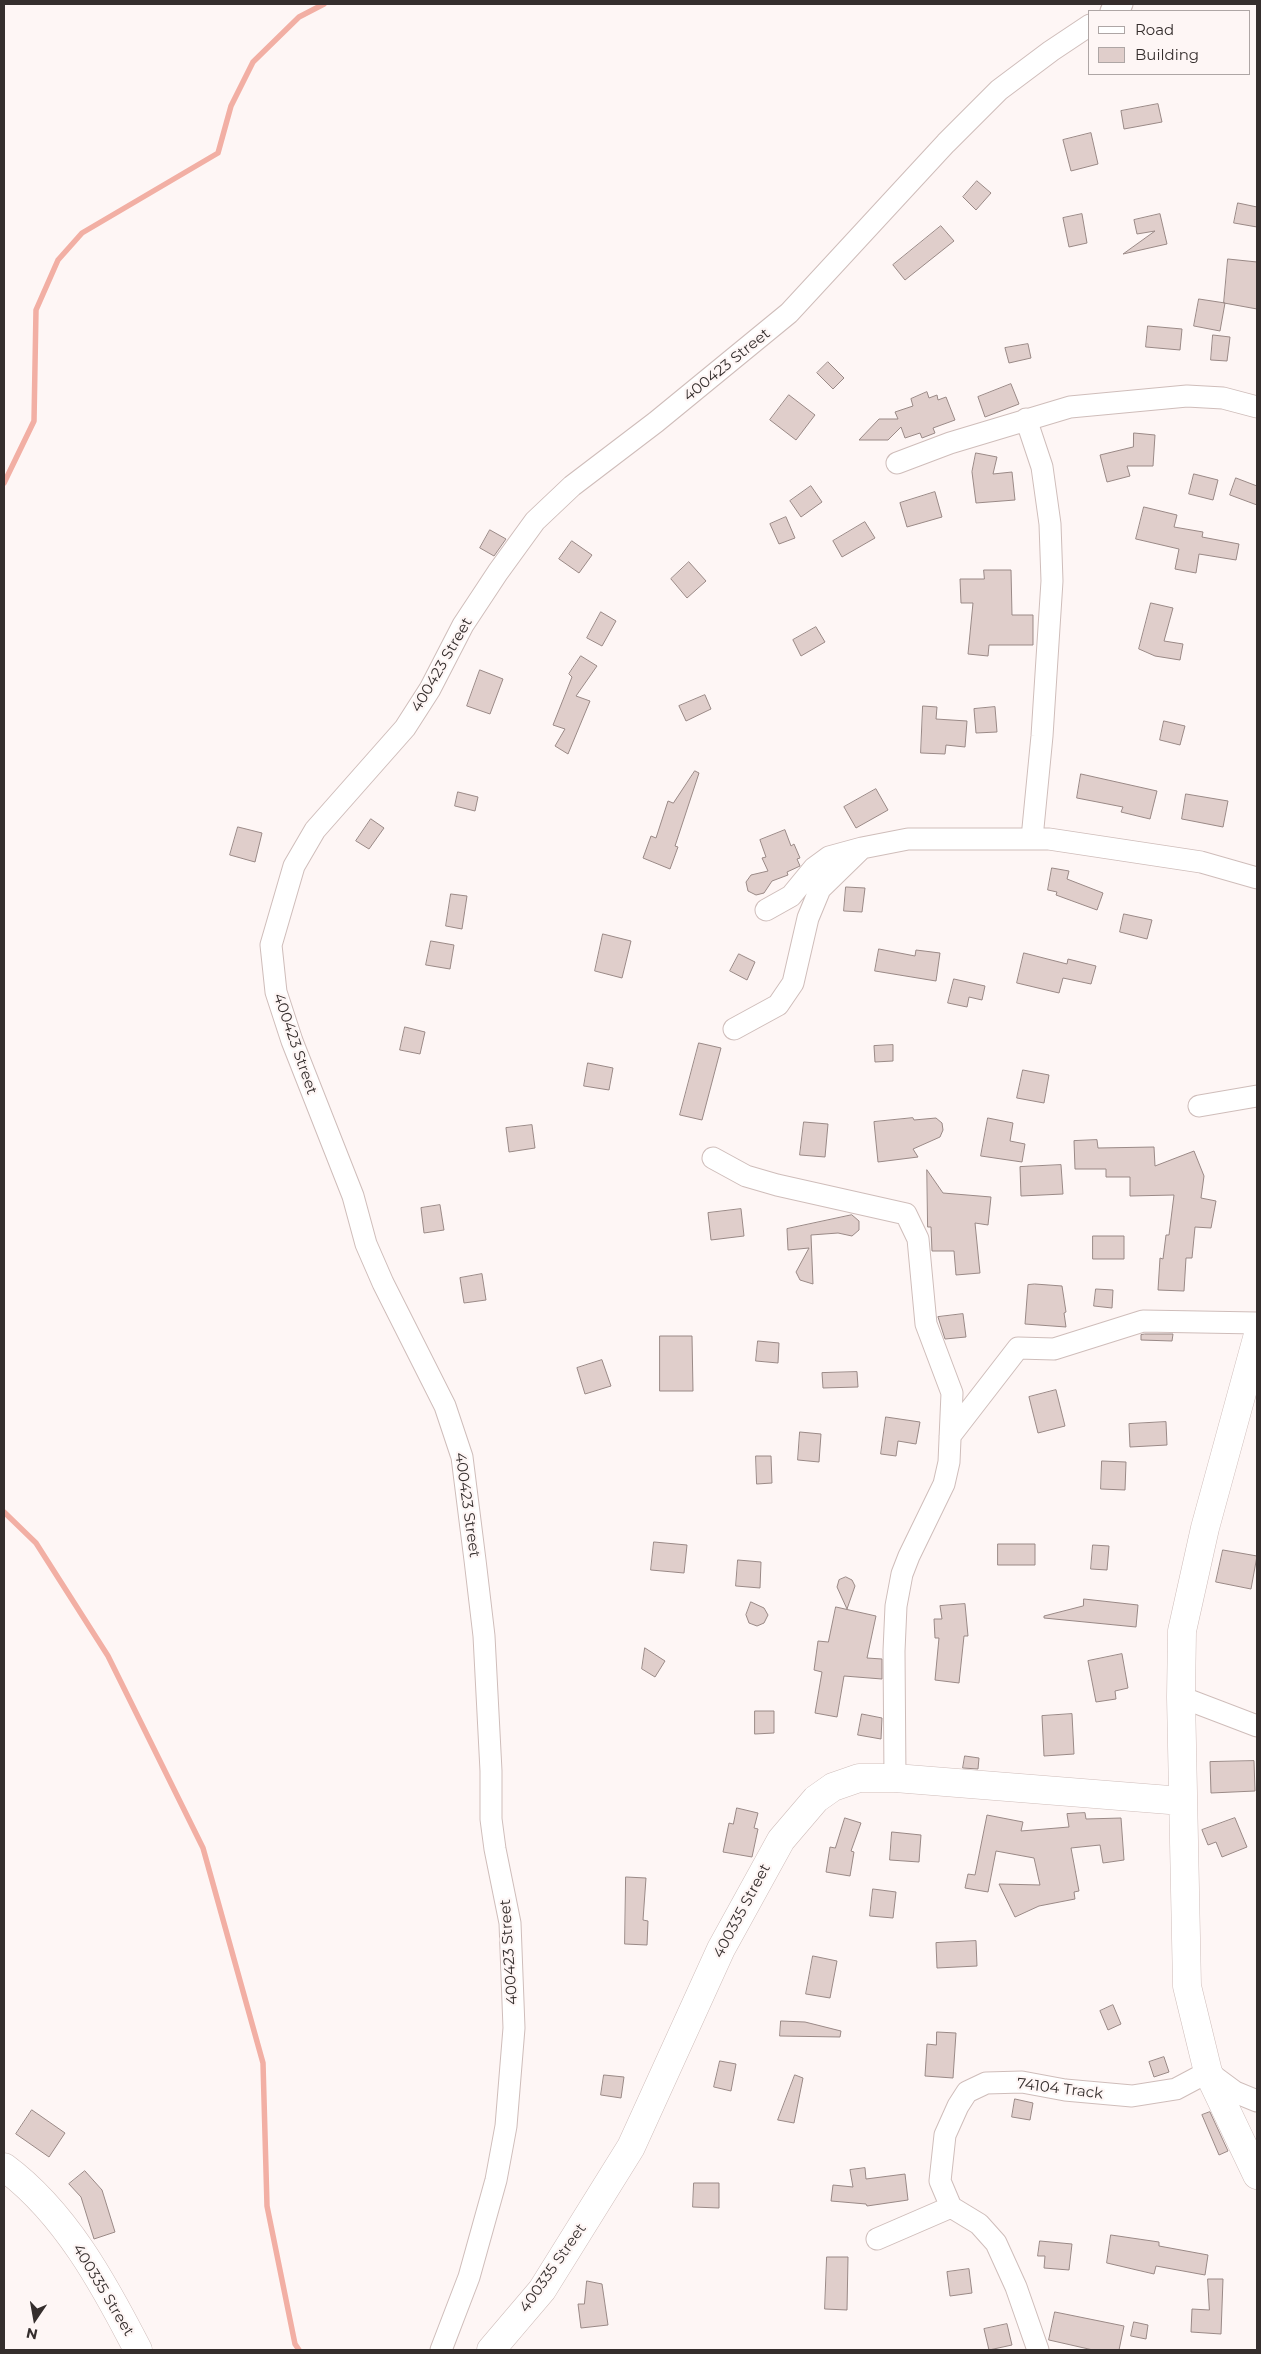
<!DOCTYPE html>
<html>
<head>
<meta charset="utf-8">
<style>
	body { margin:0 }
	#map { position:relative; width:1261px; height:2354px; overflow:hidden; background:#fef6f5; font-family:Montserrat,sans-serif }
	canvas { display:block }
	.frame { position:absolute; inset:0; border:5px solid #352e2d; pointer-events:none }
	.legend { position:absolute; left:1088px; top:10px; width:162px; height:65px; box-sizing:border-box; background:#fef6f5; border:1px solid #aea6a5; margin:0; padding:6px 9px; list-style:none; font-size:15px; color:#352e2d }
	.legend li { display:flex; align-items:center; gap:10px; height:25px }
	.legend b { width:25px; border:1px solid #aea6a5 }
	.north { position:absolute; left:10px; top:2294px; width:50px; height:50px; -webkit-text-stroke:4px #fef6f5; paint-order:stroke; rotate:192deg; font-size:14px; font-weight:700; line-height:20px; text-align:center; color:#352e2d }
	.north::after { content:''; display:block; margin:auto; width:18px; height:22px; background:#352e2d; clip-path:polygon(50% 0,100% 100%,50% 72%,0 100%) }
</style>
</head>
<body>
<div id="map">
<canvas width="1261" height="2354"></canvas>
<div class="frame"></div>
<ul class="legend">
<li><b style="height:6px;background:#fff"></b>Road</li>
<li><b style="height:14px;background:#e0cecb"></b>Building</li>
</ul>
<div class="north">N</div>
</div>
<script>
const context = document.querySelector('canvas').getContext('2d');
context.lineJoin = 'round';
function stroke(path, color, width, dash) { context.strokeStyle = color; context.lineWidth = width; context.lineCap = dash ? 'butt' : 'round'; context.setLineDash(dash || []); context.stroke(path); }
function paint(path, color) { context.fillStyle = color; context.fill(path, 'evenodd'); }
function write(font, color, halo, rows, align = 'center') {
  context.font = font + ' Montserrat,sans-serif'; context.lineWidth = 4.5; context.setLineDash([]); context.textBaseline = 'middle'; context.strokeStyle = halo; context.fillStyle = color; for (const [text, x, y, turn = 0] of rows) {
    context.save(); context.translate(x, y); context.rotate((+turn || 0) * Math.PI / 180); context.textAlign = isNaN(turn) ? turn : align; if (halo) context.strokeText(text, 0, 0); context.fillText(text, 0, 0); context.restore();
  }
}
stroke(new Path2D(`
	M4,483L34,421L36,310L58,260L82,233L218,153L231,106L253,62L299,17L324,4
	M4,1512L36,1543L108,1656L203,1848L263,2063L267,2206L295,2344L299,2350`), '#f2afa4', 5.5);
const building = new Path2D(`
	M1158,104L1162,122L1124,129L1121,111Z
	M1091,133L1098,164L1071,171L1063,140Z
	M977,181L991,193L976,210L963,197Z
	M1238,203L1257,207V227L1234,223Z
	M1082,214L1087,243L1069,247L1063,218Z
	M1160,214L1167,244L1123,254L1155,231L1137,234L1134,220Z
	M941,226L954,241L905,280L893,265Z
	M1228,259L1257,262V309L1224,303Z
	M1199,299L1225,303L1220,331L1194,326Z
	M1148,326L1182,329L1180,350L1146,347Z
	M1213,335L1230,337L1227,361L1211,360Z
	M1028,344L1031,358L1009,363L1005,348Z
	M828,362L844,378L833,389L817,373Z
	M1011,384L1019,404L985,417L978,397Z
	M927,392L929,398L937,395L938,400L946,397L955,420L933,428L935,433L922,438L920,433L905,438L901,427L888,440H859L879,419H898L895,412L913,406L911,399Z
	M789,395L815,415L796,440L770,420Z
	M1134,433L1155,435L1153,466H1127L1130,476L1107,482L1100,455L1133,447Z
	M976,453L997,457L993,474L1012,472L1015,500L976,503L972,472Z
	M1194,474L1218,480L1213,500L1189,494Z
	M1236,478L1257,486V505L1230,495Z
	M811,486L822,502L801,517L790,501Z
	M935,492L942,517L907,527L900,503Z
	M1144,507L1177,515L1174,527L1203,532L1202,537L1239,544L1236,560L1199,554L1196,573L1175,569L1179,549L1136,539Z
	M786,517L795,538L779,544L770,524Z
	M865,522L875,538L842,557L833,541Z
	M490,530L506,539L494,556L480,548Z
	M572,541L592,555L579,573L559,559Z
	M689,562L706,581L687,598L671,579Z
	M984,570H1011L1012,615H1033V645H989L988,656L968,654L973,603H961L960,579H984Z
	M1151,603L1173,608L1164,641L1183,644L1180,660L1155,656L1139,649Z
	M601,612L616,621L602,646L587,638Z
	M816,627L825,642L801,656L793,640Z
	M581,656L597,666L576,696L590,701L568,754L555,746L565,729L553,725L572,677L569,674Z
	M480,670L503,679L490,714L467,706Z
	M705,695L711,709L686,721L679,706Z
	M923,706L937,707L936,719L967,721L965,747L946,745L945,754L921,753Z
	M995,707L997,732L976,733L974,709Z
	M1164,721L1185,726L1180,745L1160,740Z
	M695,771L699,773L675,846L678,847L670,869L643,858L651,836L656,838L668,801L673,803Z
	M1081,774L1157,791L1150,819L1121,812L1123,807L1077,798Z
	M876,789L888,810L856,828L844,807Z
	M458,792L478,797L475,811L455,806Z
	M1186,794L1228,801L1223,827L1182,819Z
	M371,819L384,828L369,849L356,841Z
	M238,827L262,833L255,862L230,855Z
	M785,830L791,846L794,844L800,858L797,859L800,866L787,872L788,875L772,881L764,893L756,895L748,891L746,882L751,875L768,871L762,858L766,857L760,840Z
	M1052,868L1069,871L1067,879L1103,893L1097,910L1056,895L1057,892L1048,890Z
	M846,887L865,888L862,912L844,911Z
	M451,894L467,896L462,929L446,926Z
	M1124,914L1152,920L1147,939L1120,932Z
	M603,934L631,941L622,978L595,971Z
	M431,941L454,945L450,969L426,965Z
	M879,949L915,956L916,950L940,953L936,981L875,971Z
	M1024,953L1067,964L1068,959L1096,966L1091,984L1063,978L1059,993L1017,983Z
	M739,954L755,962L747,980L730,971Z
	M954,979L985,986L982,1000L969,997L967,1007L948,1003Z
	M405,1027L425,1032L420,1054L400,1050Z
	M699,1043L721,1048L702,1120L680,1115Z
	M893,1045V1061L875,1062L874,1046Z
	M588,1063L613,1068L609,1090L584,1086Z
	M1023,1070L1049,1075L1044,1103L1017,1098Z
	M913,1118L914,1120L936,1118L942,1123L943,1130L940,1137L913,1149L918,1157L878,1162L874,1122Z
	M988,1118L1013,1123L1010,1141L1025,1144L1022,1162L981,1156Z
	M804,1122L828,1124L825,1157L800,1155Z
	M532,1125L535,1148L509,1152L506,1128Z
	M1097,1140L1098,1148L1154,1147L1155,1166L1194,1151L1204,1176L1201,1198L1216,1201L1211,1228L1195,1227L1192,1258H1186L1184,1291L1158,1290L1160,1258L1163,1259L1166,1235H1169L1174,1195L1130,1196V1177H1106V1169H1075L1074,1141Z
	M1061,1165L1063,1194L1021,1196L1020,1167Z
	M927,1170L943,1193L991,1197L988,1225L975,1223L980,1273L956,1275L954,1251H932L931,1227H928Z
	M440,1205L444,1230L424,1233L421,1208Z
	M741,1209L744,1236L711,1240L708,1213Z
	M852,1215L859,1221V1230L852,1236L838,1233L811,1235L813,1284L800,1280L796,1272L809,1248L788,1250L787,1229Z
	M1093,1236H1124V1259H1093Z
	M482,1274L486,1300L464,1303L460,1278Z
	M1035,1284L1062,1286L1066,1312L1064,1313L1066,1327L1025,1324L1028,1285Z
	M1096,1289L1113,1290L1112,1308L1094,1306Z
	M963,1314L966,1337L945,1339L938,1317Z
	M1145,1334H1173L1172,1341L1141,1340V1335Z
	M660,1336H692L693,1391H660Z
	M758,1341L779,1343L778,1363L756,1361Z
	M602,1360L611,1386L585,1394L577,1368Z
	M857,1372L858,1387L823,1388L822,1373Z
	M1056,1390L1065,1426L1038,1433L1029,1397Z
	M886,1417L920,1422L916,1444L898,1441L896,1456L881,1454Z
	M1166,1422L1167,1445L1130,1447L1129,1424Z
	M800,1432L821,1434L819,1462L798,1460Z
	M756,1456H771L772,1483L757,1484Z
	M1102,1461L1126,1462L1125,1490L1101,1489Z
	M654,1542L687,1545L684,1573L651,1570Z
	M998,1544H1035V1565H998Z
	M1093,1545L1109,1546L1107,1570L1091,1569Z
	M1223,1550L1257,1556L1251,1589L1216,1582Z
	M738,1560L761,1562L760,1588L736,1586Z
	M846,1577L852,1580L855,1586L847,1609L837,1587L839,1580Z
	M1084,1599L1138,1605L1136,1627L1044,1618V1616L1083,1606Z
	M751,1602L764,1608L768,1615L764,1623L757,1626L749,1623L746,1615Z
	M965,1604L968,1636H964L959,1683L935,1680L939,1638H935L934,1619H942L940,1606Z
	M836,1607L876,1616L867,1658L882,1659V1679L844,1676L837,1717L815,1713L822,1672L814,1670L818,1641L828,1642Z
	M645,1648L665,1661L655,1677L642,1669Z
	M1122,1654L1128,1688L1115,1691L1116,1699L1096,1702L1088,1661Z
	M755,1711H774V1733L755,1734Z
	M862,1714L882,1718L881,1739L858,1735Z
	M1072,1714L1074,1754L1044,1756L1042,1716Z
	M965,1756L979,1758L978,1769L963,1768Z
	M1254,1761L1255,1791L1211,1793L1210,1762Z
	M737,1808L758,1813L754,1828L758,1829L752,1857L723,1852L729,1823L733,1824Z
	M1085,1813L1086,1819L1121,1818L1124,1860L1103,1863L1100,1845L1071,1848L1079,1891L1074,1892L1075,1899L1039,1906L1015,1917L999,1884L1040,1885L1034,1858L996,1851L988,1892L965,1888L968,1874L975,1875L987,1815L1023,1822L1021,1831L1069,1827L1067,1814Z
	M845,1818L861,1823L851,1851L854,1852L850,1876L826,1872L830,1847L835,1848Z
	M1235,1818L1247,1847L1222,1857L1216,1842L1208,1845L1202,1830Z
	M892,1832L921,1835L919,1862L890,1860Z
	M626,1877L646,1878L643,1920L648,1921L647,1945L625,1944Z
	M873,1889L896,1892L893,1918L870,1916Z
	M976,1941L977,1966L937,1968L936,1943Z
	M813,1956L837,1961L830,1998L806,1994Z
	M1113,2005L1121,2024L1108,2030L1100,2011Z
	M781,2021L805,2022L841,2031L840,2037L780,2036Z
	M937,2032L956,2033L953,2078L925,2076L927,2044L936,2045Z
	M1164,2057L1169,2072L1154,2077L1149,2062Z
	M720,2061L736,2064L731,2091L714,2087Z
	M604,2075L624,2077L621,2098L601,2095Z
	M795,2075L803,2078L794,2123L778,2120Z
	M1015,2099L1033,2103L1030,2120L1012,2117Z
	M32,2110L65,2133L49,2157L16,2134Z
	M1210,2112L1228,2151L1219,2155L1202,2115Z
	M865,2168L866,2179L905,2174L908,2200L867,2206L866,2204L831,2201L833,2185L853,2187L850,2170Z
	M85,2171L102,2190L115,2232L94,2239L81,2197L69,2184Z
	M694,2183H719V2208L693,2207Z
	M1111,2235L1159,2242V2246L1208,2255L1205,2275L1156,2266L1154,2274L1107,2263Z
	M1040,2241L1072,2244L1069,2270L1044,2268L1045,2256H1038Z
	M827,2257H848L847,2310L825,2309Z
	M969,2269L972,2293L950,2296L947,2272Z
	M1208,2279H1223L1221,2334L1191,2332L1192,2309L1209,2310Z
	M587,2281L602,2284L608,2325L581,2328L578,2304H584Z
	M1055,2312L1124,2326L1119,2350H1093L1049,2340Z
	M1134,2322L1148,2325L1146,2339L1131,2336Z
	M1007,2324L1012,2345L989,2350L984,2329Z`);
paint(building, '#e0cecb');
stroke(building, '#9a8986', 1);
const street = new Path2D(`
	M1111,11L1122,4
	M1026,419L1042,467L1050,524L1052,581L1042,736L1032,838
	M897,463L950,443L1070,407L1187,396L1223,398L1257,407
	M766,910L791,896L814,868L829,857L862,848L908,839H1049L1201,862L1257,878
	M734,1029L778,1005L793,983L808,918L820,889L860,850
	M1199,1106L1257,1096
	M713,1158L746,1176L777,1185L906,1214L918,1239L926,1324L952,1393L949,1462L944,1484L909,1556L902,1574L896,1606L894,1651L895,1778
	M950,1436L1018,1348L1054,1349L1143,1321L1257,1323
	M1181,1697L1257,1726
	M877,2239L951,2207
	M441,2350L469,2277L496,2180L506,2126L514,2028L510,1923L495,1849L491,1819V1771L484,1636L475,1560L462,1457L445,1406L383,1283L366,1244L353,1196L292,1041L276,992L271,945L294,866L315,830L405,728L430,689L463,625L498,572L535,521L572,486L656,422L789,313L946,143L999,90L1051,51L1090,25
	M1038,2350L1016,2287L996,2243L979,2224L951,2207L940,2181L945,2135L958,2106L967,2092L986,2083L1022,2082L1065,2090L1132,2096L1176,2089L1208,2072L1235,2092L1257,2101`);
const secondary = new Path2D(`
	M1257,1338L1205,1528L1182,1631L1181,1697L1187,1986L1208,2072L1257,2175
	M4,2167C65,2212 104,2284 138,2350
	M491,2350L542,2290L631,2147L721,1949L781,1840L816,1799L833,1787L859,1778H895L1182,1801`);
stroke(street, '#cfbdba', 23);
stroke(secondary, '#cfbdba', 29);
stroke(street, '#fff', 21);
stroke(secondary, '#fff', 28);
write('15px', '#352e2d', '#fef6f5', [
	["400423 Street",727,365,-39],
	["400423 Street",442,665,-60],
	["400423 Street",295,1044,71],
	["400423 Street",467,1505,82],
	["400335 Street",742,1911,-62],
	["400423 Street",509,1952,-94],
	["74104 Track",1060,2089,7],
	["400335 Street",553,2268,-55],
	["400335 Street",103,2290,59]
]);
</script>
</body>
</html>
